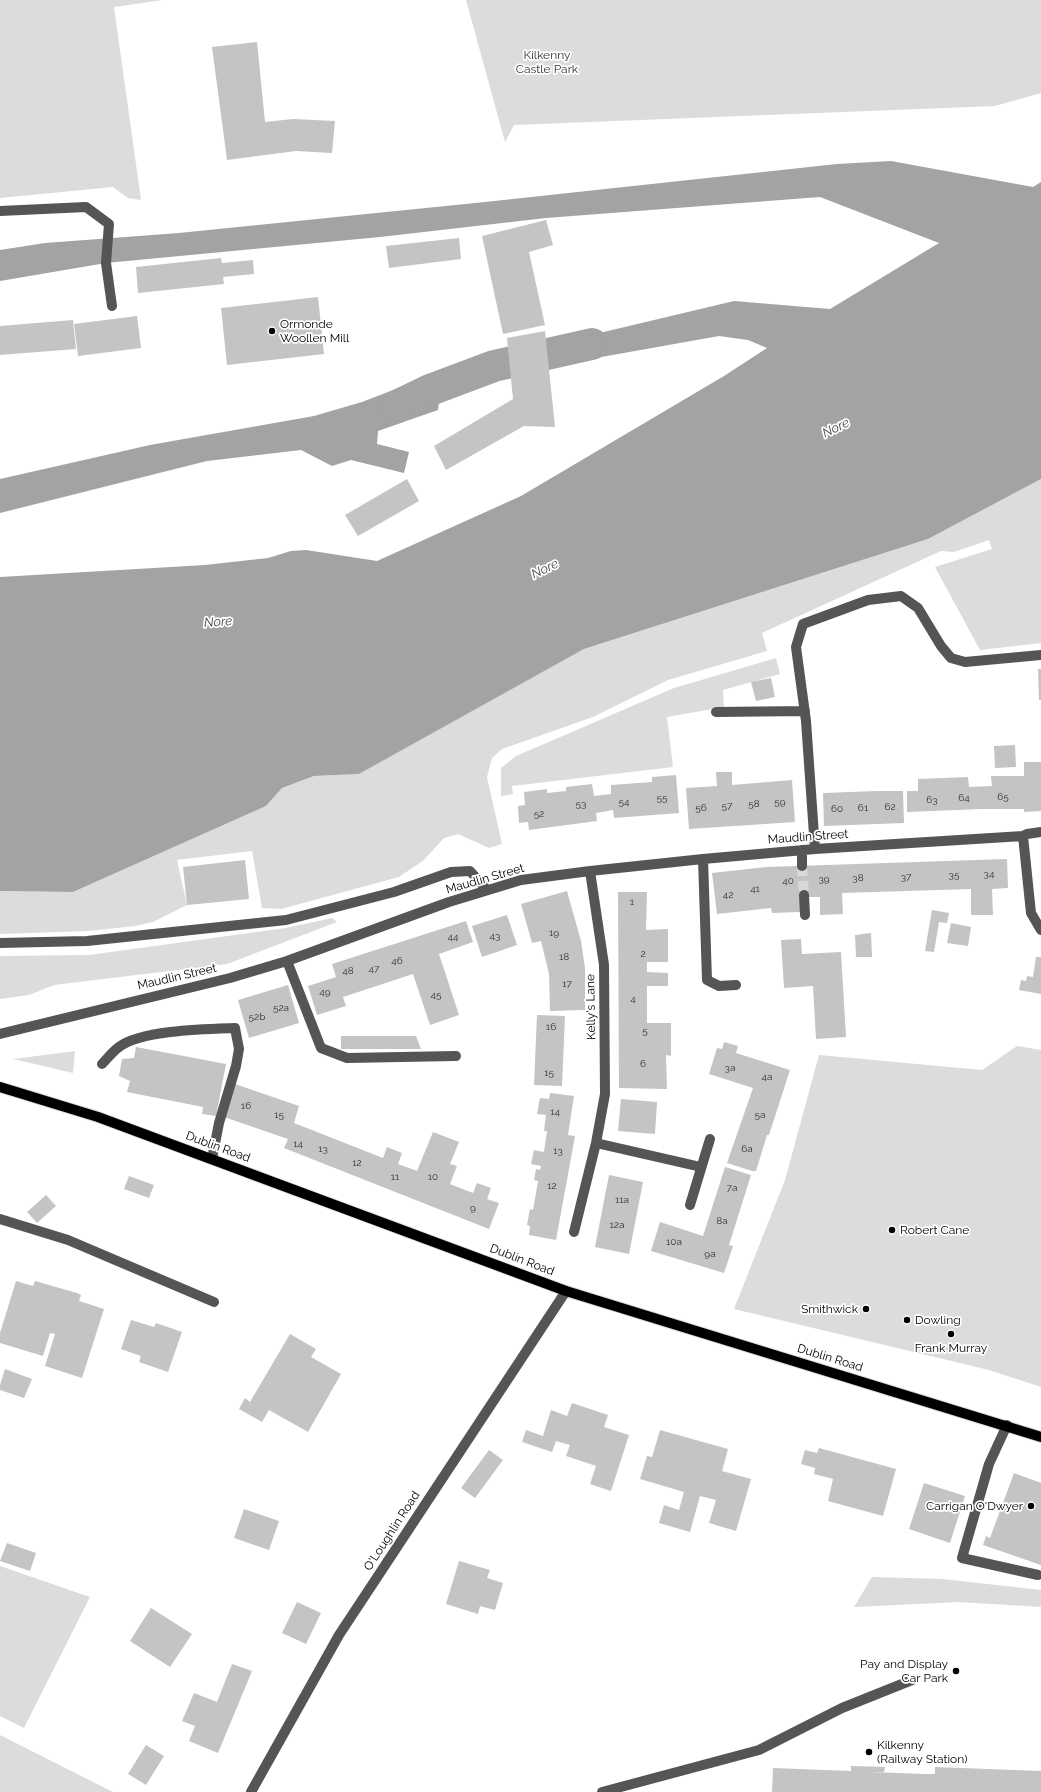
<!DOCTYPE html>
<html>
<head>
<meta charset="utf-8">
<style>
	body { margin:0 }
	canvas { display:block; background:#fff }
</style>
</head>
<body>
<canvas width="1041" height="1792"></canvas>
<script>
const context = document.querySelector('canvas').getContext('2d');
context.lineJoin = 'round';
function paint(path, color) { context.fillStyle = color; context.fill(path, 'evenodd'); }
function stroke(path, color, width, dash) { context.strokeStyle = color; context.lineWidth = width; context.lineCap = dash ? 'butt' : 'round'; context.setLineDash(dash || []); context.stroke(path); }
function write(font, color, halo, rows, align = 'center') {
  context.font = font + ' Raleway,sans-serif'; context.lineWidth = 3.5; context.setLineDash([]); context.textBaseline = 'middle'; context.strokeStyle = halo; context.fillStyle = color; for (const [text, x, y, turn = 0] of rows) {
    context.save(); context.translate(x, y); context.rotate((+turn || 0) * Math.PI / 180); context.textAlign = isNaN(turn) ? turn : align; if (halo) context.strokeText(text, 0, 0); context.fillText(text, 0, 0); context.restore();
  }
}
paint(new Path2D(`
	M0,0H163L114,7L141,200L128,198L113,187L0,198Z
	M466,0H1041V93L995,106L514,125L505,142Z
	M1041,479V643L980,650L935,567L992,549L989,540L954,552L941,551L762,633L767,651L668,680L593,717L502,749L492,758L487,777L502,844L489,848L458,834L444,838L424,860L399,877L281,909L262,908L252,851L177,860L187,905L153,922L135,926L88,931L0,934V891L73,892L266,806L282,788L314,776L359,774L584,649L928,539Z
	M776,658L780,674L723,690L724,707L667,717L673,767L512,786L513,794L501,796V768L516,756L674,688Z
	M332,918L337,922L227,964L54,985L29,995L0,999V956L89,955L286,928Z
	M1017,1046L1041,1050V1387L989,1370L734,1309L785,1180L819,1055L982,1070Z
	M75,1051L73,1073L13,1059Z
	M0,1566L90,1597L24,1728L0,1716Z
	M872,1577L943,1579L1041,1590V1607L959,1602L854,1607Z
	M0,1735L113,1792H0Z`), '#dcdcdc');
paint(new Path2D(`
	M891,161L1033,187L1041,182V479L928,539L584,649L359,774L314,776L282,788L266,806L73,892L0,891V577L205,565L268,558L291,551L306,550L377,561L521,496L724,376L767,348L748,340L719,336L551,366L549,345L734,301L830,309L939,243L820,197L546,218L380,237L106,263L0,281V250L45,243L179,233L485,202L837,164Z
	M424,378C433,387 441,396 438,410L378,431L377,444L409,452L404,473L351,460L332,466L301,450L207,461L0,513V479L150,445L314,416L362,402Z`), '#a3a3a3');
stroke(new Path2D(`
	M395,407L430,390L494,366L592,344`), '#a3a3a3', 32);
paint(new Path2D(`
	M257,42L265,122L293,119L335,121L332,153L296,151L227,160L212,47Z
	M546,220L553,245L529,252L545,325L503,334L482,236Z
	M459,238L461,259L389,268L386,246Z
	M221,258L222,263L253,260L254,274L223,277L224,284L138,293L136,267Z
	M318,297L324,354L227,365L221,308Z
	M137,316L141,348L78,356L74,324Z
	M73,320L76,349L0,355V326Z
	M545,331L555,427L524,426L446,470L434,446L513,399L507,338Z
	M407,479L419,501L358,536L345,515Z
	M1038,669H1041V700H1039Z
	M771,678L775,697L756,701L751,682Z
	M1015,745L1016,767L995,768L994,746Z
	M1024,762H1041V811L1024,812V809H982L907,812V791H918V779L968,777L969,787L992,786L991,776H1024Z
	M716,772H732V785L792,780L795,822L689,829L686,788L717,786Z
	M676,775L679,813L614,818L613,810L596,813L597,821L529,830L528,822L519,823L518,806L525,805L524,792L547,789V793L566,791V787L592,784L594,796L611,794V785L652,782V777Z
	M877,791H903L904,823L824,826L823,793Z
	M1007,859L1008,888L992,889L993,915H971V889L842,893L843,914L820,915V897H808L800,912L772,913L771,908L717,914L712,873L766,867Z
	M245,860L249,899L187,905L183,867Z
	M567,891L581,941L585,968V1010L550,1011L549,974L541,941L532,943L521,904Z
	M618,892H647L646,930L668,929V962H647V972L668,973V986H647V1023H671V1056L666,1055L667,1089L619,1088Z
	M932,910L949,913L947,923L939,922L934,952L925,951Z
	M507,915L517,945L482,957L472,926Z
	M466,921L473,942L439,954L459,1015L430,1025L413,974L343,997L346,1006L317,1015L308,986L336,977L332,964Z
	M951,923L971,927L968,946L947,943Z
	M871,933L872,957H856L855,935Z
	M801,939L802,954L841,952L846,1037L816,1039L813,986L784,988L781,940Z
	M1036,957H1041V994L1019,990L1021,980L1026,981L1027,976L1033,977Z
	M288,985L299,1023L249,1038L238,1000Z
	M537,1015L565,1016L562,1086L534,1085Z
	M341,1036H416L421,1049H341Z
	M724,1042L738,1046L736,1053L790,1070L769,1135H767L756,1171H752L727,1163L753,1088L709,1074L717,1048L722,1049Z
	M136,1047L226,1064L216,1116L202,1114L203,1107L127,1092L130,1081L119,1076L122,1059L134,1058Z
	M235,1084L299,1106L294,1123L383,1158L387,1147L402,1153L398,1164L417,1171L433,1132L459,1142L450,1164L457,1166L450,1184L473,1193L477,1183L491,1188L487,1199L499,1203L489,1229L284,1148L288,1139L224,1117Z
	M550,1093L574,1096L568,1135L575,1136L556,1240L529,1235L530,1226L527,1225L530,1209L533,1210L538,1181L534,1180L536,1169L540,1170L541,1166L531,1164L534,1150L544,1152L547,1131H544L546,1115L537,1114L540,1098L549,1099Z
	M621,1099L657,1102L655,1134L618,1131Z
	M725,1167L751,1175L729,1245L733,1246L724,1273L651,1251L660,1222L703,1236Z
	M609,1175L643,1182L629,1254L595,1247Z
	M129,1176L154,1185L149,1198L124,1189Z
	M46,1195L56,1206L37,1223L27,1212Z
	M16,1281L33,1286L35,1281L77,1293L81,1295L79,1301L104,1309L82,1378L45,1366L55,1334L50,1333L43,1356L0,1343V1333Z
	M131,1320L154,1327L156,1323L182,1332L168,1372L139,1362L141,1356L121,1349Z
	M290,1334L316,1349L311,1357L341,1374L308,1432L269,1410L262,1422L239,1409L245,1398L250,1402Z
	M5,1369L32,1379L24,1398L0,1390V1385Z
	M572,1403L608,1415L604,1427L629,1435L611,1491L590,1484L596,1466L566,1456L570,1445L556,1441L552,1452L522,1442L526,1430L543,1436L551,1410L567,1416Z
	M660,1430L728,1449L722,1471L751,1479L736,1531L709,1523L716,1500L700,1496L690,1532L659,1523L664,1505L679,1510L684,1492L640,1479L647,1456L652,1457Z
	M819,1448L896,1469L883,1516L828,1501L833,1479L814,1474L815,1468L801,1464L805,1450L817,1453Z
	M489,1450L503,1460L475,1498L461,1488Z
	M1014,1473L1041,1483V1565L983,1545L986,1536L990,1538Z
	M924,1483L965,1496L950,1543L909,1529Z
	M244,1509L279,1521L269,1550L234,1538Z
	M7,1543L36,1553L30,1571L0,1561Z
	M459,1561L490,1570L487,1578L503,1583L495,1610L480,1606L478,1614L446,1604Z
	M297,1602L321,1613L306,1644L282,1633Z
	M151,1608L192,1634L170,1667L130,1641Z
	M232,1664L252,1671L218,1753L189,1741L195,1726L182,1721L194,1693L217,1702Z
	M146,1745L164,1756L146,1785L128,1774Z
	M851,1766L885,1767L884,1772H871L924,1774H935V1767L1041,1771V1792H772L773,1768L851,1771Z`), '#c4c4c4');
stroke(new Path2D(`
	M802,866L804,895`), '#d9d9d9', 10, [10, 5]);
const major = new Path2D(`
	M0,1087L98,1117L566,1291L1041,1437`);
stroke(major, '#dbdbdb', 12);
stroke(new Path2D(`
	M0,211L86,207L109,224L106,263L112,306
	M716,712L805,711
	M1023,836L1031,913L1041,930
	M815,849L806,721L796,647L803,624L868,600L901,596L918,608L941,646L951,658L965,662L1041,655
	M802,850V866
	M703,859L707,980L719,986L736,985
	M804,895L805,915
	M0,943L87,941L286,920L394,892L451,872L470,871L487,890
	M287,961L321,1048L347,1058L456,1056
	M0,1034L230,978L287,961L449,902L521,880L590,871L703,859L815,849L1023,836L1027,834L1041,832
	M102,1064C107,1059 113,1051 119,1047C141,1030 206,1029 235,1028L239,1049L236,1066L219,1123L212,1159
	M596,1143L701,1167
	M690,1205L710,1139
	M0,1219L68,1240L214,1302
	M574,1232L596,1143L605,1094L604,965L590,871
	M1007,1425L989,1464L962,1558L1038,1575
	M251,1792L339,1635L566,1291
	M602,1792L759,1750L842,1708L912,1680`), '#555', 10);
stroke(major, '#000', 10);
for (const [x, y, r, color] of [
	[272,331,4,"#000"],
	[892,1230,4,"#000"],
	[866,1309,4,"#000"],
	[907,1320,4,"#000"],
	[951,1334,4,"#000"],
	[1031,1506,4,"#000"],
	[956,1671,4,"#000"],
	[869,1752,4,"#000"]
]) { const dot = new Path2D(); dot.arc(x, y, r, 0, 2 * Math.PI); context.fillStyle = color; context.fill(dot); stroke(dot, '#fff', 1.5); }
write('10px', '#313131', null, [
	["65",1003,797],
	["55",662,798],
	["64",964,798],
	["63",932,800],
	["54",624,802],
	["59",780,802],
	["53",581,804],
	["58",754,804],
	["57",727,806],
	["62",890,807],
	["56",701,808],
	["61",863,808],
	["60",837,809],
	["52",539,814],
	["34",989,874],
	["35",954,875],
	["37",906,877],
	["38",858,878],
	["39",824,879],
	["40",788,881],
	["41",755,889],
	["42",728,895],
	["1",632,902],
	["19",554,933],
	["43",495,936],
	["44",453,937],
	["2",643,954],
	["18",564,957],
	["46",397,961],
	["47",374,969],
	["48",348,971],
	["17",567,984],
	["49",325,992],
	["45",436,995],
	["4",633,999],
	["52a",281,1008],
	["52b",257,1017],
	["16",551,1027],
	["5",645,1031],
	["6",643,1064],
	["3a",730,1068],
	["15",549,1073],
	["4a",767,1077],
	["16",246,1106],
	["14",555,1112],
	["15",279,1115],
	["5a",760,1115],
	["14",298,1144],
	["13",323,1149],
	["6a",747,1149],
	["13",558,1151],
	["12",357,1163],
	["11",395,1177],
	["10",433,1177],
	["12",552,1186],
	["7a",732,1188],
	["11a",622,1200],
	["9",473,1208],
	["8a",722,1221],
	["12a",617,1225],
	["10a",674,1242],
	["9a",710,1254]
]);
write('12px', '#333', '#fff', [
	["Kilkenny",547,55],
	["Castle Park",547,69]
]);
write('12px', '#000', '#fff', [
	["Ormonde",280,324],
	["Woollen Mill",280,338],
	["Robert Cane",900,1230],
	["Smithwick",858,1309,"right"],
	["Dowling",915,1320],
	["Frank Murray",951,1348,"center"],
	["Carrigan O'Dwyer",1023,1506,"right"],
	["Pay and Display",948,1664,"right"],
	["Car Park",948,1678,"right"],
	["Kilkenny",877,1745],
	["(Railway Station)",877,1759]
], 'left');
write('12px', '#000', '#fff', [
	["Maudlin Street",808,837,-4],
	["Maudlin Street",485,879,-16],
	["Maudlin Street",177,977,-13],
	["Kelly's Lane",591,1007,-91],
	["Dublin Road",218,1147,20],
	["Dublin Road",522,1260,21],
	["Dublin Road",830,1358,17],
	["O'Loughlin Road",392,1531,-57]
]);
write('italic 13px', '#444', '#fff', [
	["Nore",836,428,-26],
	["Nore",545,569,-26],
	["Nore",218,622,-4]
]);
</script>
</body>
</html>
